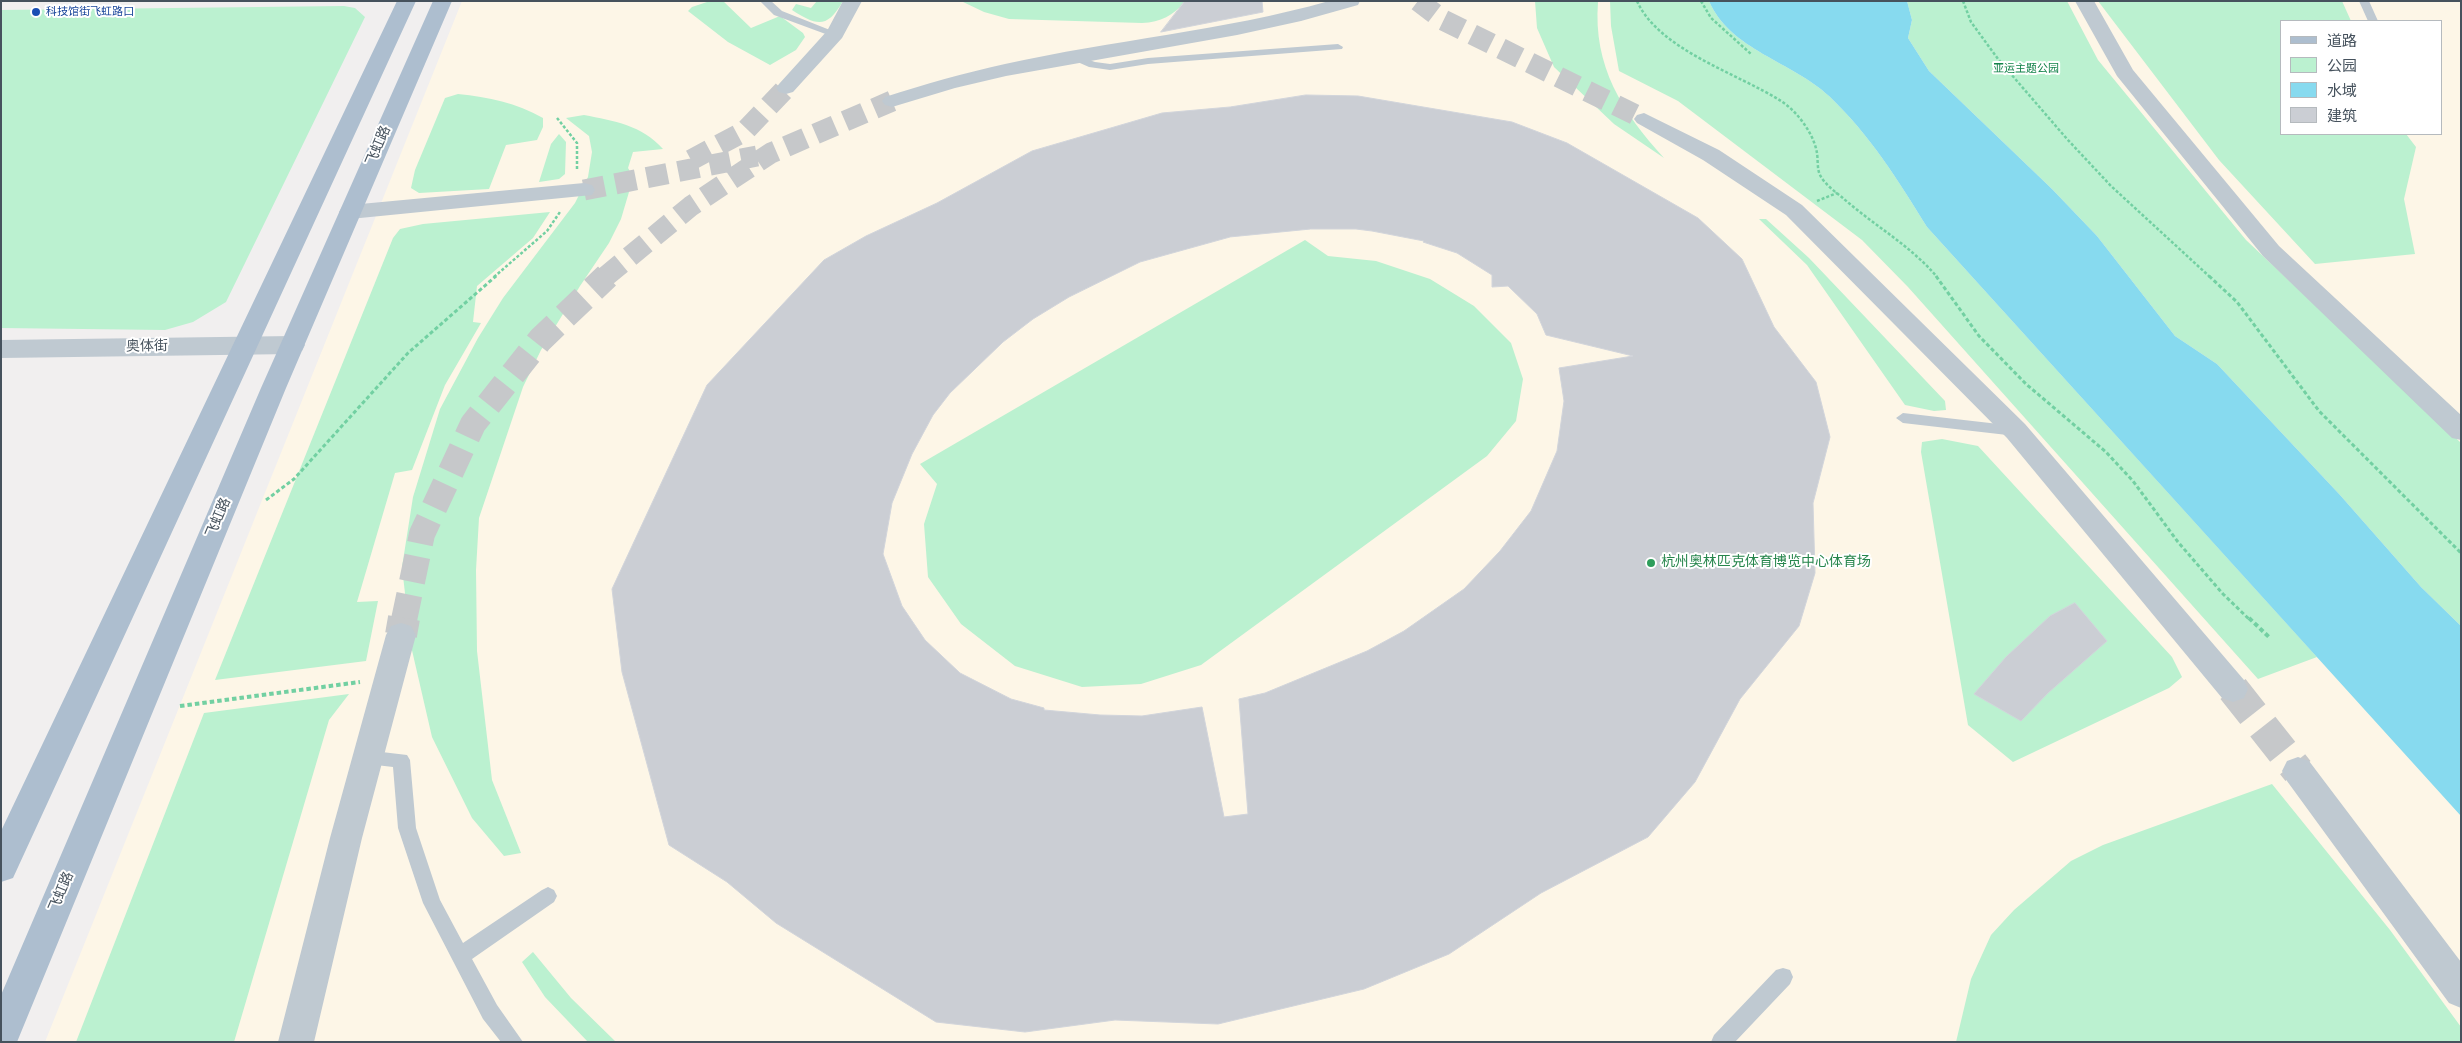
<!DOCTYPE html>
<html>
<head>
<meta charset="utf-8">
<style>
	body { margin:0 }
	#map { position:relative; width:2462px; height:1043px; overflow:hidden; background:#f1efef; font-family:"Nunito Sans","Noto Sans SC",sans-serif }
	canvas { display:block }
	.frame { position:absolute; inset:0; border:2px solid #46525d; pointer-events:none }
	.legend { position:absolute; left:2280px; top:20px; width:162px; height:115px; box-sizing:border-box; background:#fff; border:1px solid #b5babe; margin:0; padding:6px 9px; list-style:none; font-size:15px; color:#46525d }
	.legend li { display:flex; align-items:center; gap:10px; height:25px }
	.legend b { width:25px; border:1px solid #b5babe }
</style>
</head>
<body>
<div id="map">
<canvas width="2462" height="1043"></canvas>
<div class="frame"></div>
<ul class="legend">
<li><b style="height:6px;background:#adbecf"></b>道路</li>
<li><b style="height:14px;background:#bbf1d0"></b>公园</li>
<li><b style="height:14px;background:#87daef"></b>水域</li>
<li><b style="height:14px;background:#cbced4"></b>建筑</li>
</ul>
</div>
<script>
const context = document.querySelector('canvas').getContext('2d');
context.lineJoin = 'round';
function paint(path, color) { context.fillStyle = color; context.fill(path, 'evenodd'); }
function stroke(path, color, width, dash) { context.strokeStyle = color; context.lineWidth = width; context.lineCap = dash ? 'butt' : 'round'; context.setLineDash(dash || []); context.stroke(path); }
function write(font, color, halo, rows, align = 'center') {
  context.font = font + ' "Nunito Sans","Noto Sans SC",sans-serif'; context.lineWidth = 4; context.setLineDash([]); context.textBaseline = 'middle'; context.strokeStyle = halo; context.fillStyle = color; for (const [text, x, y, turn = 0] of rows) {
    context.save(); context.translate(x, y); context.rotate((+turn || 0) * Math.PI / 180); context.textAlign = isNaN(turn) ? turn : align; if (halo) context.strokeText(text, 0, 0); context.fillText(text, 0, 0); context.restore();
  }
}
paint(new Path2D(`
	M462,1H2461V1042H45ZM2281,21H2441V134H2281Z`), '#fdf6e7');
paint(new Path2D(`
	M710,1H723L751,28L780,16L803,33L805,37L796,50L770,65L728,42L688,11L692,7Z
	M817,1H843C827,29 817,26 792,10L796,4L811,8Z
	M961,1H1185C1173,16 1161,22 1142,23L1009,19L984,12Z
	M1535,1L1598,2C1593,66 1622,112 1664,158L1614,124L1554,67L1537,28Z
	M1610,1H1709C1730,50 1793,62 1829,96C1870,135 1898,180 1927,227L2317,657L2258,679L1908,287L1862,240L1678,101L1619,71L1611,26Z
	M1907,1H2067L2098,60L2246,240L2461,443V626L2421,587L2340,495L2217,364L2175,336L2097,236L2052,189L1929,71L1908,38L1912,20Z
	M2098,1H2342L2351,21H2281V134H2406L2416,147L2404,199L2415,254L2315,264L2219,160Z
	M344,6L355,8L365,17L226,302L193,322L165,330L1,328V10Z
	M458,94C489,97 516,103 543,118V127L537,140L506,145L489,189L419,193L411,188L415,170L445,98Z
	M584,115C614,121 642,125 663,149L633,152L628,168L631,173L629,192L621,219L609,243L580,286L541,350L523,387L479,518L476,570L477,651L492,780L521,853L504,856L472,818L432,737L411,646L402,567L413,497L440,409L478,338L503,298L575,203L588,177L592,152L589,136L566,118Z
	M559,134L566,142L565,174L559,179L539,182L551,144Z
	M550,212L533,238L477,286L473,322L481,323L445,385L412,470L395,473L357,602L378,601L366,661L215,680L393,238L400,229L423,224Z
	M1759,219H1766L1809,258L1945,401L1946,410L1934,411L1905,405L1807,265Z
	M1305,240L1328,256L1376,261L1430,279L1474,306L1511,343L1523,379L1516,421L1487,456L1201,665L1141,684L1082,687L1015,666L961,624L928,577L924,524L937,484L920,464Z
	M1942,439L1978,446L2172,657L2182,677L2169,688L2013,762L1968,725L1921,452L1922,442Z
	M349,694L329,720L234,1042H76L204,713Z
	M2272,784L2390,930L2461,1027V1042H1956L1971,979L1991,935L2014,910L2071,861L2103,845Z
	M533,952L571,998L616,1042H588L545,997L522,962Z`), '#bbf1d0');
paint(new Path2D(`
	M1709,1H1907L1912,20L1908,38L1929,71L2052,189L2097,236L2175,336L2217,364L2340,495L2421,587L2461,626V816L1927,227C1898,180 1870,135 1829,96C1793,62 1730,50 1709,1Z`), '#87daef');
const building = new Path2D(`
	M1185,1H1262L1263,12L1161,32Z
	M1306,95L1358,96L1512,122L1567,143L1698,218L1742,259L1774,327L1816,382L1830,437L1813,503L1815,573L1799,626L1740,699L1695,782L1648,837L1541,893L1449,954L1364,989L1218,1024L1115,1020L1025,1032L936,1022L776,923L727,882L669,845L622,672L612,589L707,385L824,260L866,236L937,203L1032,151L1162,113L1230,107ZM1311,229H1356L1372,231L1424,241L1423,242L1457,253L1492,275V287L1508,286L1537,314L1546,335L1633,356L1559,368L1564,401L1557,451L1531,511L1500,551L1464,589L1404,631L1367,651L1265,693L1239,699L1248,814L1224,817L1202,707L1142,716L1100,715L1044,710V708L1011,699L960,673L925,640L902,606L883,554L892,503L912,454L933,415L950,393L1003,342L1033,319L1069,297L1140,262L1230,237Z
	M2075,603L2107,641L2048,693L2021,721L1974,694L2006,657L2050,616Z`);
paint(building, '#cbced4');
stroke(building, '#d2d5db', 1);
stroke(new Path2D(`
	M1418,1L1443,20L1644,119
	M691,160L745,131L786,88
	M584,190L757,156
	M605,277L691,206L771,153L892,101`), '#c6c8ca', 21, [21, 11]);
stroke(new Path2D(`
	M404,620L422,534L473,424L540,340L607,276`), '#c6c8ca', 26, [26, 13]);
stroke(new Path2D(`
	M401,635L404,618
	M2233,689L2298,771`), '#c6c8ca', 32, [32, 16]);
stroke(new Path2D(`
	M1637,1C1659,50 1737,73 1781,101C1797,111 1814,134 1817,153C1818,159 1817,169 1820,175C1825,185 1837,193 1844,199C1875,226 1911,246 1937,277
	M1701,1L1711,18L1751,54
	M1963,1L1971,22L1998,59L2067,139L2111,186L2210,277
	M557,118L577,143V170
	M1817,201L1837,193
	M494,277L547,231L560,212`), '#72d0a2', 2.5, [3, 2]);
stroke(new Path2D(`
	M1936,276L1979,336L2026,384L2106,452L2133,481L2178,542L2223,594L2250,620
	M2209,276L2237,302L2319,411L2461,553
	M266,500L294,479L408,353L496,276`), '#72d0a2', 3, [4, 2.5]);
stroke(new Path2D(`
	M2249,618L2270,638
	M180,706L360,682`), '#72d0a2', 4, [4.5, 3]);
paint(new Path2D(`
	M760,1H771L782,11L840,34L835,37L831,36L774,15Z
	M2359,1H2369L2378,21H2368Z
	M1338,44L1343,47L1342,49L1148,64L1110,70L1089,67L1064,56L1069,53L1095,62L1110,64L1148,58Z
	M1903,413L2016,426L2021,427L2023,431L2021,435L2016,436L1903,423L1896,418Z
	M365,750L407,755L410,760L416,828L440,900L463,943L542,890L548,887L554,890L557,896L554,902L472,959L497,1005L523,1042H501L483,1019L423,903L398,828L393,767L359,763L356,758L359,753Z
	M1783,968L1790,970L1793,977L1790,984L1735,1042H1711L1714,1035L1776,970Z`), '#bfc9d1');
paint(new Path2D(`
	M843,1H862L842,38L793,92L786,94L779,92L776,88L779,84L827,31Z
	M1329,1H1360L1358,5L1301,21L1237,35L1006,76L955,88L892,107L885,105L882,101L885,97C925,84 964,73 1005,64C1113,40 1223,31 1329,1Z
	M2075,1H2094L2133,70L2279,246L2461,415V440L2452,438L2263,256L2117,76Z
	M1644,113L1719,150L1802,205L2025,424L2244,680L2248,689L2244,698L2233,702L2222,698L2007,438L1786,215L1703,160L1637,123L1634,119L1637,115Z
	M584,183L592,185L595,190L592,195L350,219L342,217L339,212L342,207L350,205Z
	M293,336L302,339L305,345L302,351L293,354L1,358V340Z
	M401,623L411,626L416,635L362,838L314,1042H278L330,838L386,635L391,626Z
	M2298,757L2309,761L2461,962V1008L2449,1003L2287,781L2282,771L2287,761Z`), '#bfc9d1');
paint(new Path2D(`
	M397,1H416L13,878L1,882V831Z
	M433,1H452L286,388L17,1042H1V995L261,388Z`), '#adbecf');
for (const [x, y, r, color] of [
	[36,12,5,"#1a4fb4"],
	[1651,563,5,"#2e9e5b"]
]) { const dot = new Path2D(); dot.arc(x, y, r, 0, 2 * Math.PI); context.fillStyle = color; context.fill(dot); stroke(dot, '#fff', 2); }
write('11px', '#164399', '#fff', [
	["科技馆街飞虹路口",46,12]
], 'left');
write('11px', '#13824a', '#fff', [
	["亚运主题公园",2026,69]
]);
write('14px', '#46525d', '#fff', [
	["飞虹路",379,146,-67],
	["奥体街",147,347,-1],
	["飞虹路",219,518,-67],
	["飞虹路",62,892,-67]
]);
write('14px', '#27864d', '#fff', [
	["杭州奥林匹克体育博览中心体育场",1661,563]
], 'left');
</script>
</body>
</html>
